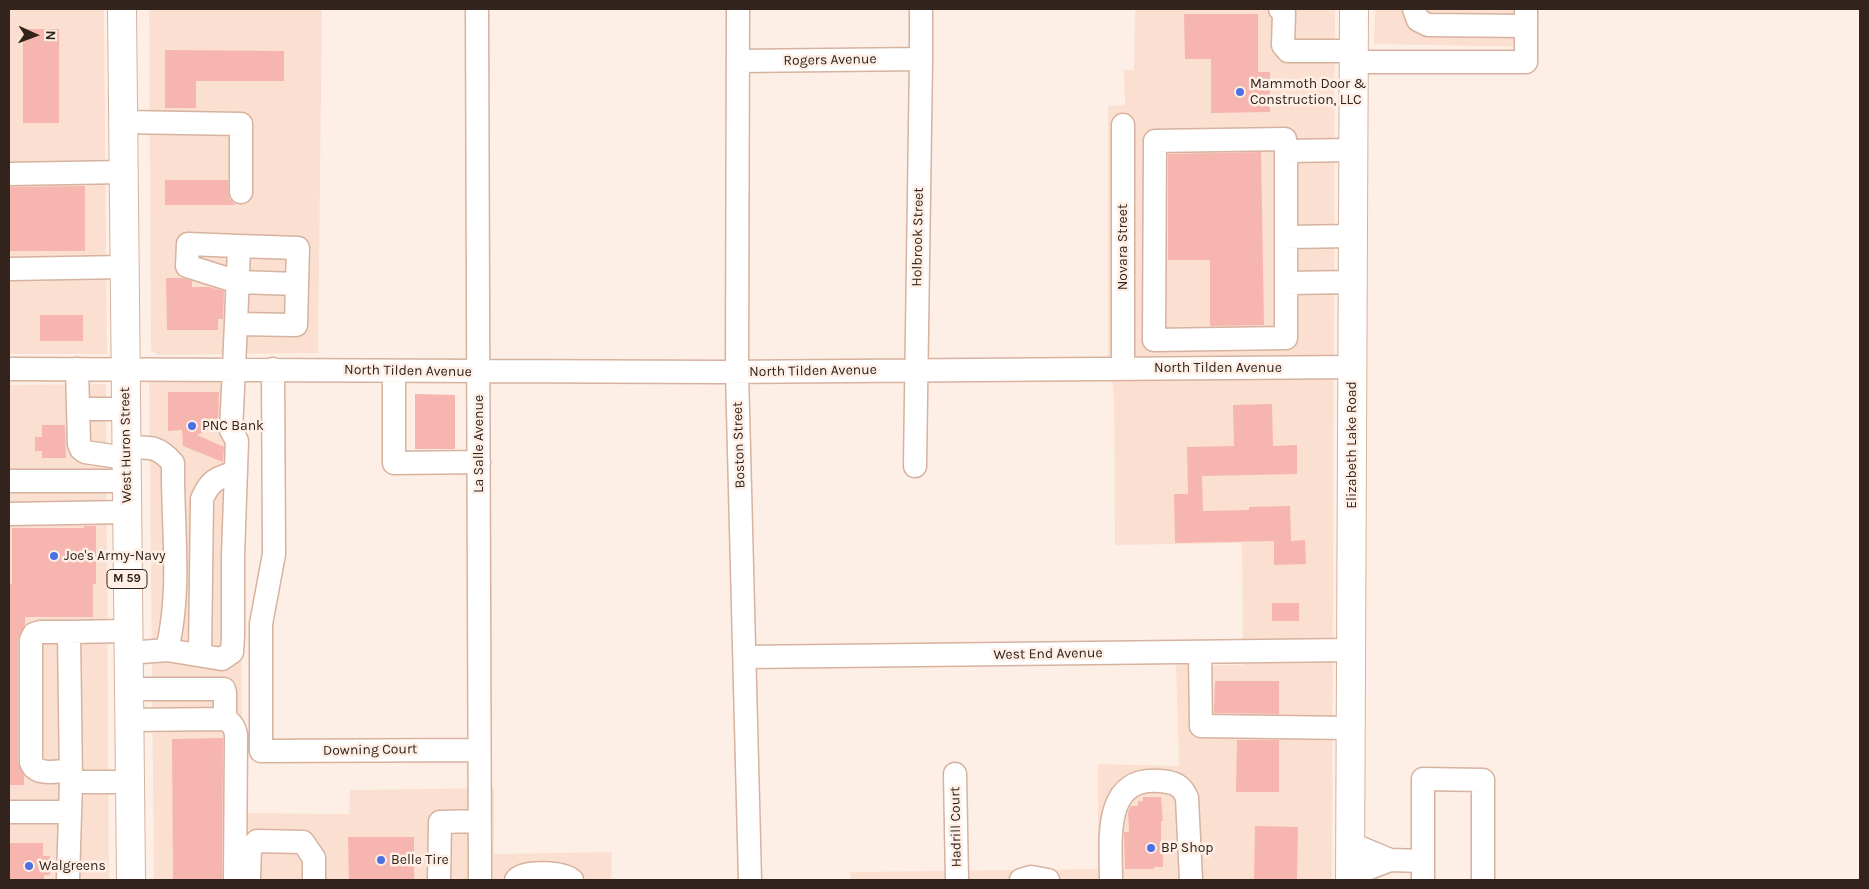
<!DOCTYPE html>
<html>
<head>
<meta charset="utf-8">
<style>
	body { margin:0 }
	#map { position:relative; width:1869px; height:889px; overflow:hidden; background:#feefe6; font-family:Karla,sans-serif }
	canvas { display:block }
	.frame { position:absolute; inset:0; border:10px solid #32241c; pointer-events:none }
	.north { position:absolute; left:10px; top:10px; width:50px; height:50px; -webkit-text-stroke:4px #feefe6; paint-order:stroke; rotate:92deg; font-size:14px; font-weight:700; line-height:20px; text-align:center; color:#32241c }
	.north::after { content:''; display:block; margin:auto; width:18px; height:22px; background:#32241c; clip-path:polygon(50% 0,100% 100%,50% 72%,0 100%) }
</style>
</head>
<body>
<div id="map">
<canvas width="1869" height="889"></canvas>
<div class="frame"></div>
<div class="north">N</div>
</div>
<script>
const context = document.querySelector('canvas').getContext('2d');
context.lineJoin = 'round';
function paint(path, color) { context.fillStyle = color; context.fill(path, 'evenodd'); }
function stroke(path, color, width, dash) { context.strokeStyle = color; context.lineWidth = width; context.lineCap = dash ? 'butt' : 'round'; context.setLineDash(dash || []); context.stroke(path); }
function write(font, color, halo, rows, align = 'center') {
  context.font = font + ' Karla,sans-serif'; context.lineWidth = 5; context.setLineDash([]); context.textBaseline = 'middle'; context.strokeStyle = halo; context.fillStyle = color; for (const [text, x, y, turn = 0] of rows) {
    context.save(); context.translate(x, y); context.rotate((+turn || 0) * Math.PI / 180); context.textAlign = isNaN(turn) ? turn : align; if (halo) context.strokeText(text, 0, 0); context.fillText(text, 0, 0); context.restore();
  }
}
paint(new Path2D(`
	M9,9H104L107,354H9Z
	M149,9H322L318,353L157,355L151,350Z
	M1135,9H1335L1332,880H851L850,872L1098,869V764L1179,766L1176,665H1243L1242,543L1115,545L1114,393L1108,354V106L1125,105L1124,70H1134Z
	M1375,9H1539L1538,47L1374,44Z
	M149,378H241L242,813L349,814L350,790L494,788V854L612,852L611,880H154Z
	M106,384L109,880H9V385Z`), '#fbe0d1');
paint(new Path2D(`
	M1184,14H1258V72H1270V112L1211,113V59H1185Z
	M23,29H59V123H23Z
	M165,50L284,51V81H196V108H165Z
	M1261,152L1264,325L1210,326V260H1168V154Z
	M165,180H228L229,198L236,205H165Z
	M85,186V251H10V187Z
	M166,278H182L192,281V287H209L224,291L223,319H218V330H167Z
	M40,315H83V341H40Z
	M168,392H219L218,425L197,435L224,447L223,462L183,446L182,430L168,431Z
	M415,394L455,395V449H415Z
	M1272,404L1273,446L1297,445V474L1202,476L1203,511L1249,510V507L1290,506L1291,541L1305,540L1306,564L1274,565V541L1175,543L1174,494H1188L1187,447L1234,446L1233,405Z
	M42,425H65L66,458H42V451H35V437H42Z
	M84,526H96V584H93V617H25V625L18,640V762L24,776V785H9V584H12V528H84Z
	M1272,603H1299V621H1272Z
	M1215,681H1279V714L1214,713Z
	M223,738L222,880H173L172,739Z
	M1237,740H1279V792H1236Z
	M1143,797H1161L1163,821H1161V846H1163V867H1154V869H1125L1124,832H1129L1128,812L1131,806H1138V801H1143Z
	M1255,826L1298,827L1297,880H1254Z
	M348,837H414V880H349Z
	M9,843H43V856H50V875H44V880H9Z`), '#f6b5af');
const minor = new Path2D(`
	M477,9L480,880
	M738,9L737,372L750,880
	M1280,9L1284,13L1283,45L1288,51H1354
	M1414,9L1418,20L1428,25L1526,26
	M738,61L921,59
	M1354,62H1526V9
	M123,122L241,124V192
	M1286,151V338L1154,340L1155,141L1285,139L1286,151L1353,150
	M9,174L124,172
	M1286,237L1353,236
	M239,246L298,248L297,284
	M9,269L124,267
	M1286,283L1353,282
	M1123,368V125
	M9,369L722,372L1353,367
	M77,369L79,444L81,449L85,452L126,458
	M273,369L274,554L261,624V751L479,750
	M394,371V463L479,462
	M78,409H126
	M126,448C149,447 157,445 173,463C172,524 182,589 167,650L128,653
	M915,466L921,59V9
	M9,481H126
	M9,514L127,512
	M69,632H40L34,634L31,640V762C36,777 58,771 71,770
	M167,650L222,659L232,652L233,636V556L237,441L231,430C234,369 237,307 239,246L188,244L187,266L238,282L297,284L296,325L237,324
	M1200,652L1201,726L1350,728
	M200,655L202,499C210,480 217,478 236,472
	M745,657L1351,650
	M128,689H224L225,693V719
	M128,720L225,719C232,723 235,727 236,735L235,880
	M955,774L957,880
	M71,782H129
	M9,812H69
	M1349,843L1390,860L1423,861
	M1351,875L1390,860
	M249,877L250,849L257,841L303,842L314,858V880
	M68,880L71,782L69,632L127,631
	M439,880L440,822L479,821
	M516,880C524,870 563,872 572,880
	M1021,880L1031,877L1048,880
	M1111,880C1111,841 1102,776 1160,781C1174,782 1182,785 1187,798L1191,880
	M1423,880V779L1483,780V880`);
const major = new Path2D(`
	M1350,880L1354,9`);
const highway = new Path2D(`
	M122,9L131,880`);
stroke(minor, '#d6b29f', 25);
stroke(major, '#d6b29f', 30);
stroke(highway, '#d6b29f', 30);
stroke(minor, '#fff', 22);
stroke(major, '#fff', 28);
stroke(highway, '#fff', 28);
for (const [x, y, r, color] of [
	[1240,92,5,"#4c71e5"],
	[192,426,5,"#4c71e5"],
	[54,556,5,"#4c71e5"],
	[1151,848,5,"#4c71e5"],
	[381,860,5,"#4c71e5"],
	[29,866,5,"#4c71e5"]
]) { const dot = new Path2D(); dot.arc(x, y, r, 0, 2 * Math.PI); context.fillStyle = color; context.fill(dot); stroke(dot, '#feefe6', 2); }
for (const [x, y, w] of [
	[127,579,40]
]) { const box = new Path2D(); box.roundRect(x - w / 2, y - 9.5, w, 19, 4); context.fillStyle = '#feefe6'; context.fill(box); stroke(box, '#32241c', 1); }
write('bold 12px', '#32241c', null, [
	["M 59",127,579]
]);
write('14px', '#32241c', '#feefe6', [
	["Rogers Avenue",830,60,-1],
	["Holbrook Street",918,237,-89],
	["Novara Street",1123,247,-90],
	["North Tilden Avenue",1218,368],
	["North Tilden Avenue",408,371,1],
	["North Tilden Avenue",813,371,-1],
	["La Salle Avenue",479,444,-90],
	["West Huron Street",126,445,-91],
	["Boston Street",739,445,-92],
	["Elizabeth Lake Road",1352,445,-90],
	["West End Avenue",1048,654,-1],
	["Downing Court",370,750,-1],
	["Hadrill Court",956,827,-91]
]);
write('14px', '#32241c', '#feefe6', [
	["Mammoth Door &",1250,84],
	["Construction, LLC",1250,100],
	["PNC Bank",202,426],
	["Joe's Army-Navy",64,556],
	["BP Shop",1161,848],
	["Belle Tire",391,860],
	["Walgreens",39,866]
], 'left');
</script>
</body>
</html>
